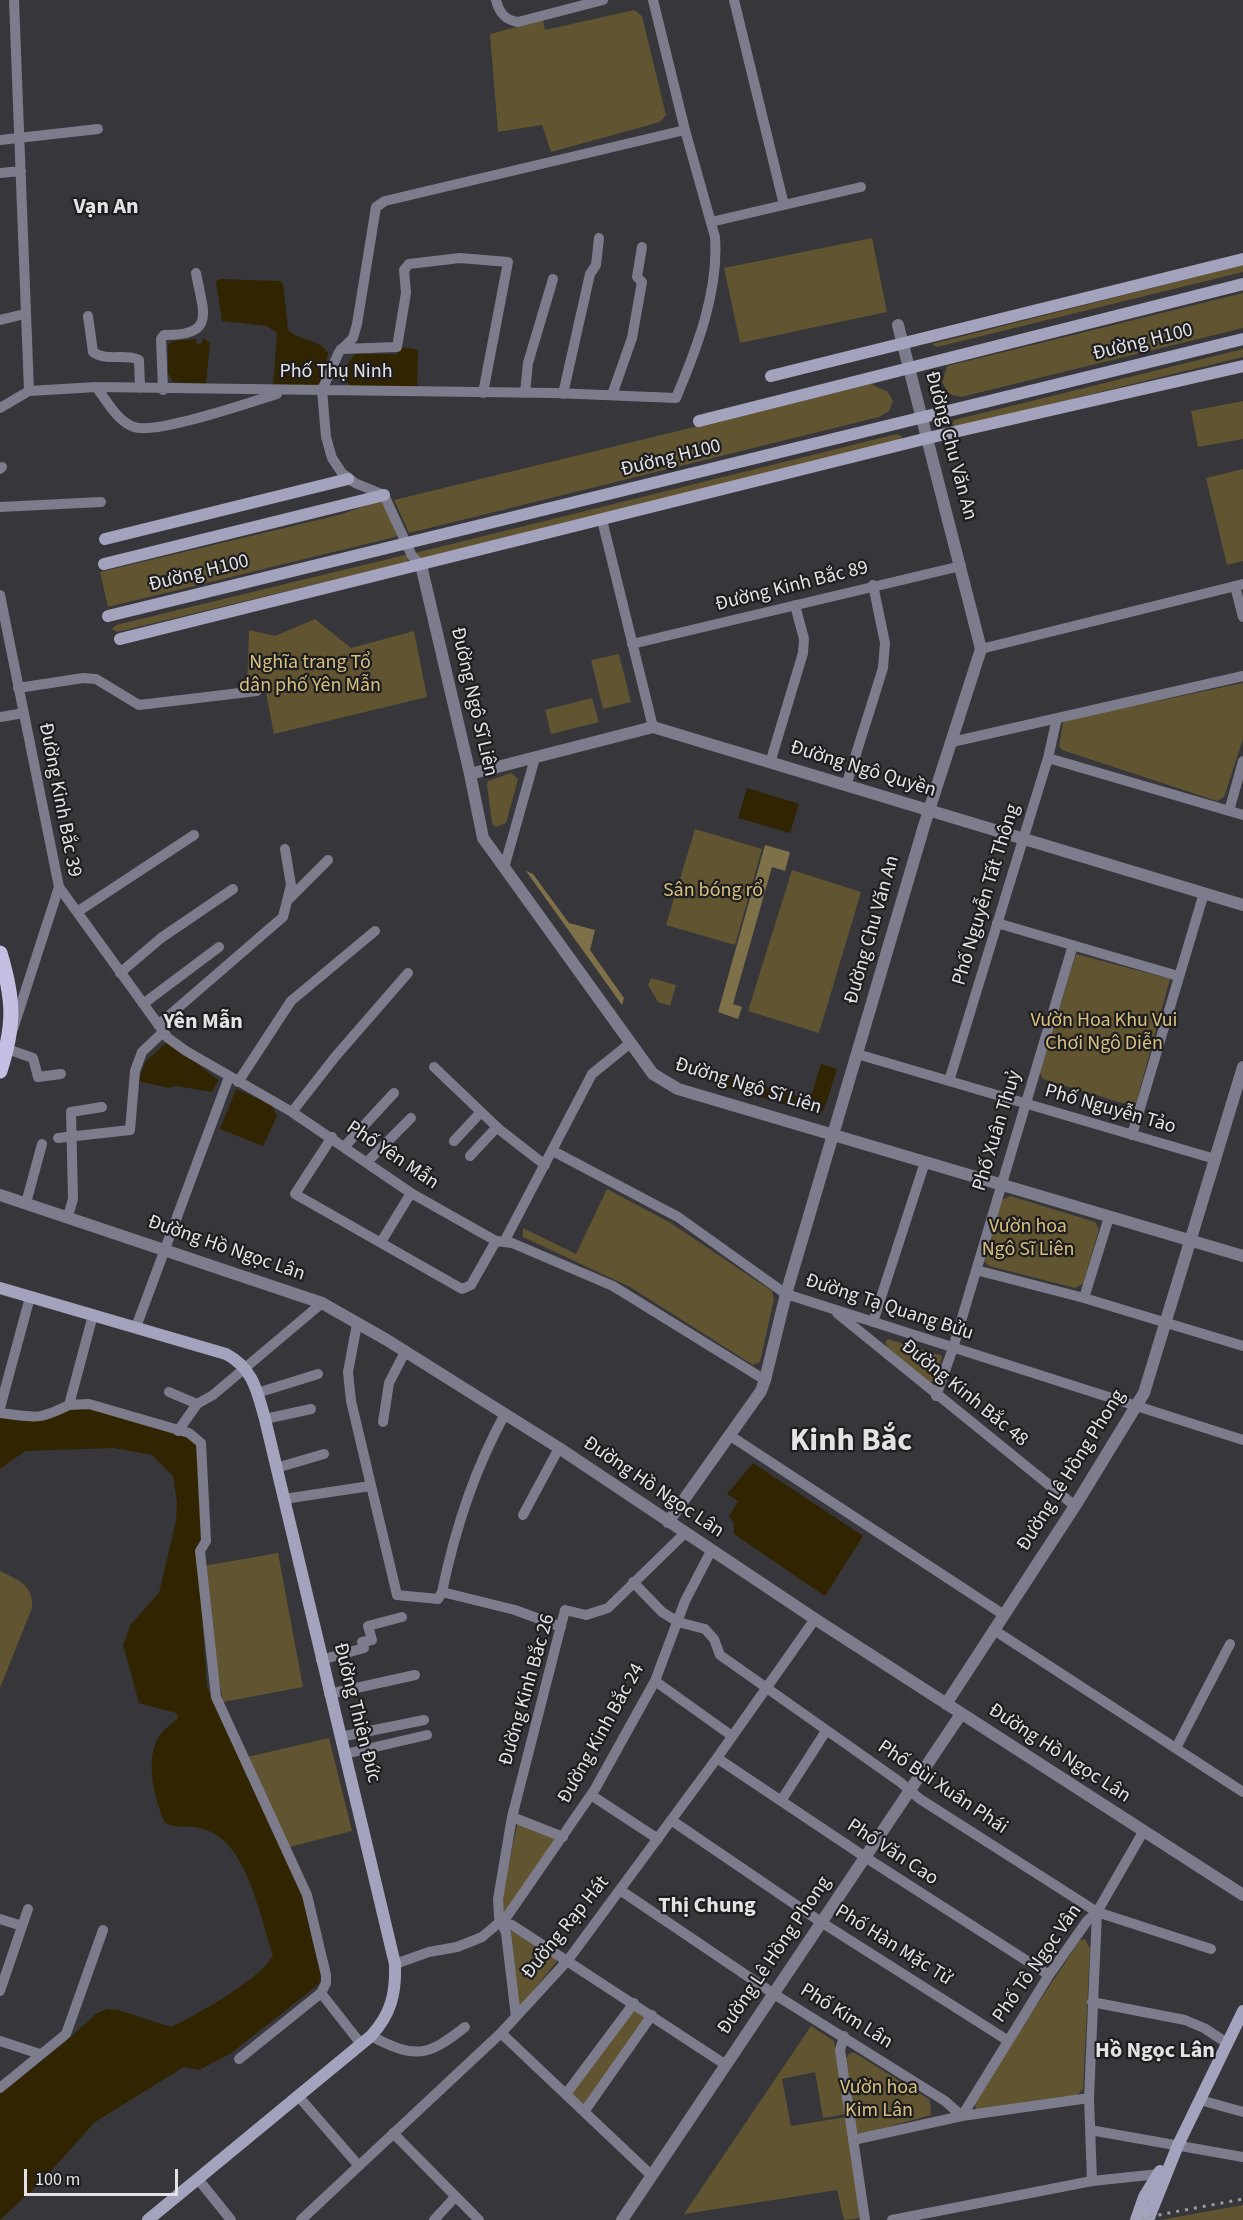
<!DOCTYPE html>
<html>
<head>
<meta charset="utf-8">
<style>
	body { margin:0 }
	#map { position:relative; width:1243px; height:2220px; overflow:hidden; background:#36363b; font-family:"Source Sans 3",sans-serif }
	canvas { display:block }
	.scale { position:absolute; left:24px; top:2169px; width:154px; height:27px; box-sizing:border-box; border:3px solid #e3e3e6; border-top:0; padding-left:8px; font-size:18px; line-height:21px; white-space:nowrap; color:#e3e3e6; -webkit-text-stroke:4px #1e1e20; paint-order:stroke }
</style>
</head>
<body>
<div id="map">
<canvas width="1243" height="2220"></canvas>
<div class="scale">100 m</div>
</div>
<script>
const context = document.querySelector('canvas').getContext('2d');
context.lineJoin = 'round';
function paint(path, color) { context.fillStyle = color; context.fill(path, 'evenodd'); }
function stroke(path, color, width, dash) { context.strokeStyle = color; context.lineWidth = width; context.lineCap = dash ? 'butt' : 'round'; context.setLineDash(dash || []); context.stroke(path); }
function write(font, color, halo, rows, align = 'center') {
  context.font = font + ' "Source Sans 3",sans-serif'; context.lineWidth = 4.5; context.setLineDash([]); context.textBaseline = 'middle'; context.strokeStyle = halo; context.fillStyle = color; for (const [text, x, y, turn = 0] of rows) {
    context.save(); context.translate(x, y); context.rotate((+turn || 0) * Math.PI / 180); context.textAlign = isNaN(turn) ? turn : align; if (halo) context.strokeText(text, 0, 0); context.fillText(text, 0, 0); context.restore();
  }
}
paint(new Path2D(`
	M634,10L642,16L666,115L660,122L551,152L542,125L498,132L490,34L543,20L545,30Z
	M872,238L887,312L740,343L724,268Z
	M1243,265V272L937,347L932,344Z
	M1243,293V328L961,397L949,394L942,382L947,366Z
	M1243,349V357L957,427L952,424L954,420Z
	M871,384L888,392L893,401L889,411L879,417L409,533L394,500Z
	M1243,401V439L1198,447L1191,411Z
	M897,434L902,436L900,440L423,558H418L415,553Z
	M1243,469V561L1227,565L1206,478Z
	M379,500L384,503L397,535L395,537L108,607L100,572L343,514Z
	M405,555L408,556L407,562L117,632L112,629L116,625Z
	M315,619L351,648L414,631L427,697L274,734L265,687H247L249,630L275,636Z
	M619,654L631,702L603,709L591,660Z
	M1243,683V739L1224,797L1217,801L1062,750L1059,746L1063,723L1067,720Z
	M592,698L599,722L551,734L545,710Z
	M511,773L518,779L506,823L496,827L492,823L487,785L488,781Z
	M695,829L762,849L735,945L666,925Z
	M792,870L861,892L819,1033L748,1011Z
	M1076,954L1170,979L1136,1103L1132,1106L1043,1079L1040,1073Z
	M651,978L676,985L670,1006L658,1002L648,985Z
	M607,1189L669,1222L772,1291L774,1299L760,1362L753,1365L630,1287L523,1237V1228L576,1254Z
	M1010,1196L1095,1222L1099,1229L1083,1284L1075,1288L989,1266L984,1261L1000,1201Z
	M888,1339L942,1356L936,1380L930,1383L888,1348L885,1343Z
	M278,1553L303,1687L223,1702L198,1567Z
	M0,1571C18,1580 34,1585 32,1608L0,1688Z
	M329,1738L352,1831L289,1847L247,1757Z
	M519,1824L556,1839L508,1911L503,1912L500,1905L517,1825Z
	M510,1930L558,1960L518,2009Z
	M1085,1939L1090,1949L1083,2089L1077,2095L976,2110L975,2105L981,2089L1080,1940Z
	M635,2008L647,2016L584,2107L570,2094Z
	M811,2026L834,2041L846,2114L823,2118L815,2072L782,2079L791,2126L846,2117L862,2218L844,2220L837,2190L684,2214Z
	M850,2053H855L930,2100L931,2115L862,2134L856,2133L846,2058Z
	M1243,2205V2220H1160Z`), '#615430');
paint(new Path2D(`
	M765,845L790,852L785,871L772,867L733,1004L742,1007L738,1019L718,1012Z
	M526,871L533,874L569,923L595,930L590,950L624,998L622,1005Z`), '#7e7049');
paint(new Path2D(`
	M219,279L280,281L283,284L288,330C299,341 320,339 328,353L322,381L315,386L273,387L277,333L267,326L222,321L216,282Z
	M203,338L210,343L206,384L173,382L168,373V345L173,341L196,339L197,344L202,343Z
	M402,347L418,350L417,390L353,388L344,379L347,365L355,354H397Z
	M747,788L799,804L790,833L738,818Z
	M166,1043L172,1044L218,1080L212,1092L176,1086L169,1088L138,1081L146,1061Z
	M821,1064L837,1069L824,1110L817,1114L726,1087L729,1076L810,1100Z
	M236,1089L272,1105L277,1116L263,1146L220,1129Z
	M72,1406H84L191,1434L199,1443L203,1543L201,1605L207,1687L300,1887L321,1977L319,1984L230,2054L199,2070L184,2067L95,2122L40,2183L0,2220V2094L64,2043L96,2014L107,2009L118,2010L171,2027C195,2016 264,1977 273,1955C261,1919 248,1851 213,1833C193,1822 184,1831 165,1823C154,1798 142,1753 164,1730C168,1726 173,1723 178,1718L176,1713L139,1703L123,1645L131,1624L159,1593L176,1521L177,1502L173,1476L152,1455L114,1448L25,1451L0,1469V1417Z
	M753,1463L863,1536L825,1596L734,1534V1523L729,1517L738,1501L727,1494Z`), '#312400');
stroke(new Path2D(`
	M14,0L29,391
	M496,0C499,13 505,20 518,22L603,0
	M653,0L685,130
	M734,0L784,205
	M0,140L98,129
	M0,173L21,171
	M711,222L861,187
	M88,316L93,352C106,362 125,353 139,360L140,388
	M0,320L25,314
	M341,349L397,347L406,293L404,270L409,264L460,258L508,262L483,393
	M96,387C107,401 117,421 134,427C156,435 251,402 277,394
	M163,390L161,339L164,335C217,336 203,312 196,273
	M525,393L528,363L553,279
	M563,394L590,274L596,265L599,238
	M612,395L632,338L642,282L637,277L642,247
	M0,408L29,391L96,387L554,393L676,398C697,348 719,291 715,237L685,130L385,201L376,207L357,324L353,338L339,352L322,390L326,437L332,458L342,473L355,483L384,495L412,556L421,565
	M0,469L2,467
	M0,507L101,502
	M602,520L653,727
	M1235,586L1243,617
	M0,595L59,887L13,1029
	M632,644L961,566
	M981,649L1243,584
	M18,688L83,678L96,679L139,705L257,691
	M0,717L24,713
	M952,742L1243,676
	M1048,758L1243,815
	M770,763L803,653L804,639L795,605
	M846,786L883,668L885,643L873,585
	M1229,811L1243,761
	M504,868L535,758
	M59,887L168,1038L186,1051L292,1112L411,1193L496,1241L512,1243L613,1286L765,1380
	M288,900L328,860
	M77,912L194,835
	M997,923L1178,976
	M120,973L161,938L233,889
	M143,1004L219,947
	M158,1025L283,917L291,885L285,849
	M7,1049L33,1058L38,1077L61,1074
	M857,1054L1215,1159
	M434,1067L500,1130L545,1165
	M949,1081L1048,758L1057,718
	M238,1082L291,1001L375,931
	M292,1112L335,1057L408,973
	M1132,1135L1204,893
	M332,1137L295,1194L462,1289L471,1285L496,1241
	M58,1138L130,1130L135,1071L142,1052L163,1032
	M454,1141L481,1112
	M345,1146L394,1093
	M553,1151L678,1217L786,1294L1243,1440
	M470,1156L497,1127
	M367,1162L411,1118
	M26,1203L42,1144
	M68,1216L73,1199L71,1112L102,1107
	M381,1242L411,1193
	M504,1242L592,1074L629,1044
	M976,1270L1084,1298L1243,1346
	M1084,1298L1109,1217
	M837,1313L1075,1506
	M93,1315L69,1405L89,1404L189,1433L201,1443L206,1541L200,1551L216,1697L307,1895L326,1975V1983L321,1993
	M873,1322L925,1162
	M357,1324L348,1372L351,1401L397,1595L438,1599L442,1592L515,1610L561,1627
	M136,1327L229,1077
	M169,1392L197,1404
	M257,1393L318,1374
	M936,1396L953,1348L1073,945
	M0,1408L30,1297
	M0,1413C35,1417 37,1421 69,1405
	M265,1419L311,1409
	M383,1422L389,1383L405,1352
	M178,1431L197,1404L213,1395L322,1303
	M729,1435L1004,1615
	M276,1468L324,1454
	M284,1499L370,1486
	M523,1515L559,1448
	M633,1582L662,1612L678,1622L705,1629L714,1639L720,1655L900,1782L920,1799L1097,1912L1211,1949
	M442,1592C455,1529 474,1470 505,1414
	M994,1630L1243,1792
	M321,1660L364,1648L362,1642L372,1640L368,1626L402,1617
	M655,1681L732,1736
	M329,1694L415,1675
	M340,1737L424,1720
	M1176,1748L1230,1644
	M345,1754L427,1735
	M717,1758L865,1857L1049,1975
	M591,1795L658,1839
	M781,1801L826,1731
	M512,1817L563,1837
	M671,1820L821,1922L1007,2040
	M620,1890L774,1994L945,2101L962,2116L1049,1975L1087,1921L1097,1912L1143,1832
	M0,1919L22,1926
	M502,1922L512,1925L726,2065
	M395,1964L429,1952L457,1947L482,1937L508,1915L595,1789L655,1681L685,1601L711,1551
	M0,1991L28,1909
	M1092,2002L1185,2020L1204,2028L1227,2043
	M516,2017L506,1933L499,1917L498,1899L512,1817L565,1610L586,1615L608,1608L685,1533
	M501,2033L652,2176
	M371,2036C415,2059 427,2057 465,2027
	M844,2036L840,2050L865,2220
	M0,2041L40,2054
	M239,2059L321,1993L361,2044
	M0,2088L66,2034L103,1930
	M566,2094L634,2003
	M299,2097L359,2166
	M1200,2100L1243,2112
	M584,2112L652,2015
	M1090,2130L1243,2157
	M393,2133L479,2220
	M853,2140L962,2116L1089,2098
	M198,2179L231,2220
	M1092,2181L1089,2098L1097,1912
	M301,2220L501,2033L568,1960L717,1758L815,1619
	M434,2220L455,2197
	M892,2220L1092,2181L1159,2174`), '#7d7c8d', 10);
stroke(new Path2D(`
	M421,565L470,774L483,838L653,1074L678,1089L1243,1256
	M470,774L653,727L1243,905
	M0,1195L322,1303L387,1340L559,1448L815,1619L1243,1895
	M668,1522L761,1391L765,1380L786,1294L924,826L981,649L898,325
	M946,1704L1075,1506L1144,1393L1243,1067
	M622,2220L961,1714`), '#7d7c8d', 12);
stroke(new Path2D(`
	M771,376L1243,259
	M699,421L1243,284
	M105,539L348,479
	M104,564L384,495
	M108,616L1243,339
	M120,639L928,438L1243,366
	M0,1288L226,1354C253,1368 257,1391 265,1419L395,1964C396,1994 391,2014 371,2036L148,2220
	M1136,2220L1144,2197L1160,2171
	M1148,2220L1178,2145L1243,2011`), '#a4a3be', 12);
stroke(new Path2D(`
	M0,953C14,1000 15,1024 0,1071`), '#c3c0e4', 15);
stroke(new Path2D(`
	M1132,2220L1243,2199`), '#9b9b9e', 3, [3, 6]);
write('20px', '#e3e3e6', '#1e1e20', [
	["Đường H100",1143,343,-14],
	["Phố Thụ Ninh",336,373],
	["Đường Chu Văn An",950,446,75],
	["Đường H100",671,459,-14],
	["Đường H100",199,574,-14],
	["Đường Kinh Bắc 89",792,587,-14],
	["Đường Ngô Sĩ Liên",473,702,77],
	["Đường Ngô Quyền",863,770,17],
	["Đường Kinh Bắc 39",59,800,79],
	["Phố Nguyễn Tất Thông",987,895,-73],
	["Đường Chu Văn An",873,930,-74],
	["Đường Ngô Sĩ Liên",748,1087,17],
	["Phố Nguyễn Tảo",1110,1110,16],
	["Phố Xuân Thuỷ",998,1131,-73],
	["Phố Yên Mẫn",392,1156,34],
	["Đường Hồ Ngọc Lân",226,1249,19],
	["Đường Tạ Quang Bửu",889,1308,18],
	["Đường Kinh Bắc 48",964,1394,39],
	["Đường Lê Hồng Phong",1072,1471,-58],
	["Đường Hồ Ngọc Lân",653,1488,34],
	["Đường Kinh Bắc 26",528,1690,-74],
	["Đường Thiên Đức",356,1713,76],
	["Đường Kinh Bắc 24",602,1734,-61],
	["Đường Hồ Ngọc Lân",1059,1754,33],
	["Phố Bùi Xuân Phái",942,1788,34],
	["Phố Văn Cao",892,1853,33],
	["Đường Rạp Hát",566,1928,-51],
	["Phố Hàn Mặc Tử",893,1946,32],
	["Đường Lê Hồng Phong",775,1956,-56],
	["Phố Tô Ngọc Vân",1038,1964,-55],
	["Phố Kim Lân",846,2017,32]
]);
write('20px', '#d8c07f', '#1e1e20', [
	["Nghĩa trang Tổ",310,664],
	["dân phố Yên Mẫn",310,687],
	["Sân bóng rổ",713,892],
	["Vườn Hoa Khu Vui",1104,1022],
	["Chơi Ngô Diễn",1104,1045],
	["Vườn hoa",1028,1228],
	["Ngô Sĩ Liên",1028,1251],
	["Vườn hoa",879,2089],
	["Kim Lân",879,2112]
]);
write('bold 22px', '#e3e3e6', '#1e1e20', [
	["Vạn An",106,208],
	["Yên Mẫn",203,1023],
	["Thị Chung",707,1907],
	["Hồ Ngọc Lân",1155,2052]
]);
write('bold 32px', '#e3e3e6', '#1e1e20', [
	["Kinh Bắc",851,1443]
]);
</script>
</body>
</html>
